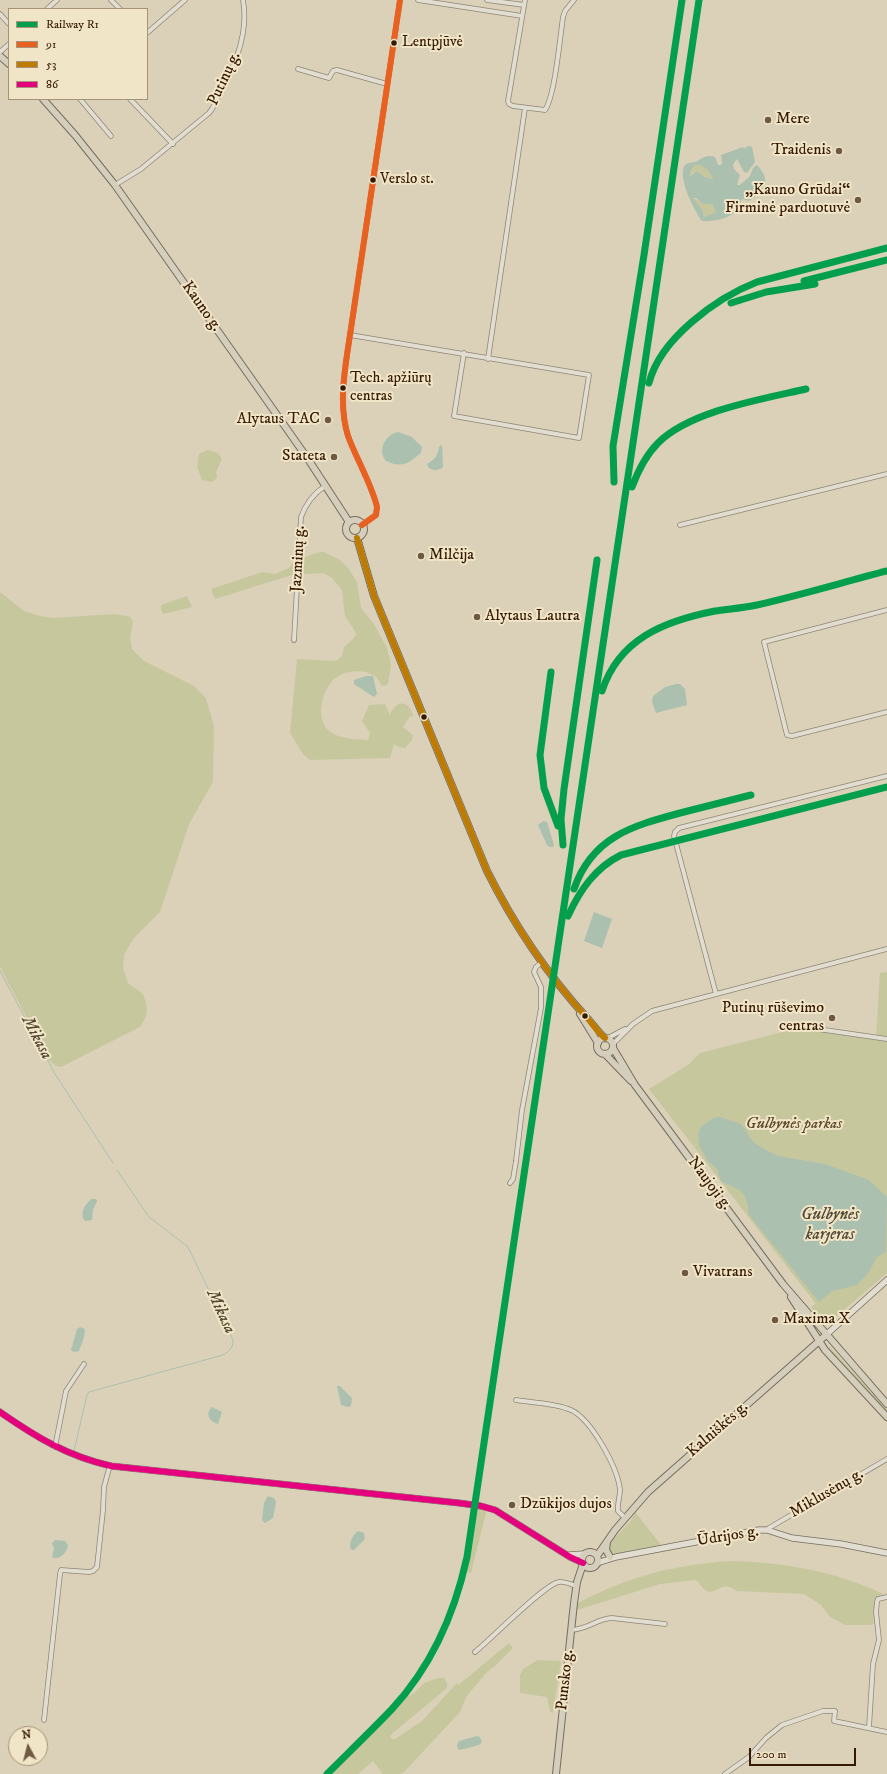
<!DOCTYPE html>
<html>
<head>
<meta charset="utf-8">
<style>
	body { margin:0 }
	#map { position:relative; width:887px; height:1774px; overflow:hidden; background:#dad1b8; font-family:"IM FELL DW Pica",serif }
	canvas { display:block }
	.legend { position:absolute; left:8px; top:8px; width:140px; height:92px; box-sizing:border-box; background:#f1e5c7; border:1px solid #a69379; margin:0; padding:5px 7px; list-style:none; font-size:12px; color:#361903 }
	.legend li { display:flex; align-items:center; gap:8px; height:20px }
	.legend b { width:20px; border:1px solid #a69379 }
	.north { position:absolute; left:8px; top:1726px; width:40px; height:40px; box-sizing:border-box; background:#f1e5c7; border:1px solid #a69379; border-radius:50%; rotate:353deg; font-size:11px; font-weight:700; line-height:16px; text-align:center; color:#361903 }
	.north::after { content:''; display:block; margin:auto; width:14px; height:18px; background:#6f5942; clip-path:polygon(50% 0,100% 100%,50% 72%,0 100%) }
	.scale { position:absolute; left:749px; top:1748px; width:107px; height:18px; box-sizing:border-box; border:2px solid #361903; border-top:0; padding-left:5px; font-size:12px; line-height:14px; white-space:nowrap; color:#361903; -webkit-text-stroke:3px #f1e5c7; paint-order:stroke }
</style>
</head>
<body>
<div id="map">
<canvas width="887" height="1774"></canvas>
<ul class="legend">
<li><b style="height:5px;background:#039f4d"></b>Railway R1</li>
<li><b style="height:5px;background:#e96120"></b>91</li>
<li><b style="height:5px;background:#bd7c01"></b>53</li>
<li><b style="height:5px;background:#e5007d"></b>86</li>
</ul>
<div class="north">N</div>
<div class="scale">200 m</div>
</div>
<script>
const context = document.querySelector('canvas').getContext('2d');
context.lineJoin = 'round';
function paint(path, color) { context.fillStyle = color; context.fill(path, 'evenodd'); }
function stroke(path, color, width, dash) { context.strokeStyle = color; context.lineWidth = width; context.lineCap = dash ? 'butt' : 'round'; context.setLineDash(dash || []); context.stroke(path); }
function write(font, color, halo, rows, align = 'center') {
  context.font = font + ' "IM FELL DW Pica",serif'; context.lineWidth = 4; context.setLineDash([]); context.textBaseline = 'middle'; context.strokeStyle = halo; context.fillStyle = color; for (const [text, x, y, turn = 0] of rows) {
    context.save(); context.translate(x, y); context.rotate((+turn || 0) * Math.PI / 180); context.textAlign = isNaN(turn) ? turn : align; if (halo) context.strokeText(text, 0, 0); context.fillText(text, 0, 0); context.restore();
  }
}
paint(new Path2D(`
	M695,165C703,164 710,171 713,179L707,178L696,171L693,172L691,177H690V171Z
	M694,198L703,204H712L716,212L704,217L703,211L693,200Z
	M207,450L218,453L222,459L216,472L217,478L212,482L202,480L197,467L199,454Z
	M320,552H324L340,560L348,568L357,582L361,608L374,624L387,648L391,664L388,684L384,686L381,685C379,681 377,677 373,675C363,668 341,671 333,680C321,693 314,722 332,733C342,739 356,739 368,740L370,733L362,721L369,705L385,704L390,715C396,699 410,700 413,717L410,716L403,727L413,735L412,740L405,748L399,747L394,744L390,758L310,760L303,754L290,733L297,659L336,661L342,656L344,647L353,639L356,635L355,631L345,616L342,590L332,578L323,573L292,575L215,599L211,589L262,572L275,574L289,568L294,561Z
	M0,592L24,611L40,616L53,618L115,614L130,617L133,622L130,638L132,649L144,661L194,686L206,698L214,727L213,782L189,824L160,912L133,939L124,955L123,968L128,983L143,994C148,1008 149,1014 140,1027L61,1067L56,1066L49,1060L0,967Z
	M187,596L192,607L163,614L161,610V606L164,604Z
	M887,972V1273L830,1322L824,1323L811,1307L816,1304L649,1089L688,1065L700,1053L798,1028L876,1038L880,973Z
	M830,1347L887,1409V1412L829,1348Z
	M476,1507L486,1510V1513L471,1573L466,1572Z
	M635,1512L662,1546L613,1555L609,1552L608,1545L631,1521Z
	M729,1561C782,1562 835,1571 883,1594C872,1599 874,1612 874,1623L871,1625H845L830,1617L821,1605L804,1594L737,1591C725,1583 723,1587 711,1592C702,1591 701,1583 695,1580L660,1584L577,1610L578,1603C627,1577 674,1565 729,1561Z
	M509,1643L513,1648L495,1666L486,1673L466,1697L460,1712L404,1772L400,1774H381L382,1773L373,1761L358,1774H331L393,1711L404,1698L414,1693L424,1683L438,1678H444L447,1683V1688L394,1732L390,1736L392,1739H395L422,1721L457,1683L458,1685C475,1672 491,1657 509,1643Z
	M538,1660L559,1661L561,1662L553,1713L550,1712L547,1697L520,1693V1675L523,1669Z`), '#c7c79d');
paint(new Path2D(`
	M750,146L752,147L755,162L747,173L744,172L737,159L733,164L734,169L740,175L737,185H740L750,176L753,168L757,165C772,181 765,190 749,201L742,199C740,203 739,207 736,211C729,219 712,222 702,221C695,212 675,174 686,164C689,162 692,163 695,162C702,159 706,154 715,157L718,165H721L722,162L721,155L743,147L744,149L746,147ZM695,165C703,164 710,171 713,179L707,178L696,171L690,177V171ZM693,198H696L703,204H712L716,212L704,217L703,211Z
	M398,432L412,437L422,447L421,453C408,464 402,468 386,461C377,450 385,435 398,432Z
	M442,445L443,467C438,471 434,471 429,468L427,464C434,460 438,456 439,447Z
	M366,676H373L377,694L374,697L354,684V680Z
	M676,684H680L685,689L687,705L656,713L652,702L653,696L665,687Z
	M543,821L547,822L554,845L553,847H550L547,845L538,825Z
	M594,912L612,919L602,948L584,941Z
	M720,1117L741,1124L754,1143L768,1151L778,1156L825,1164L869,1180L887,1197L886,1252L877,1257L869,1272L857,1285L832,1291L819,1302L749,1215C746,1189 743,1192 721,1181L717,1169L707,1160L699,1145L698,1136L700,1128L713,1118Z
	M92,1199H96L97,1201L93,1210L92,1220L85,1221C79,1214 85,1203 92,1199Z
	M80,1327L85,1329L84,1337L79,1351L74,1352L71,1350L77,1329Z
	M337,1386H340L352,1398L351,1406L348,1407L341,1405Z
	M212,1407L222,1412L218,1424C209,1421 205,1414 212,1407Z
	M268,1496L274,1498L276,1502L273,1518L265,1523L262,1520L264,1503Z
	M358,1531L364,1533L365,1539L354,1550H352L350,1547C350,1540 353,1535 358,1531Z
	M55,1540L65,1541L68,1545C67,1553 59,1561 52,1557L54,1549L52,1543Z
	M477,1736L480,1737L482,1742L479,1745L460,1750L458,1749L457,1745L459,1741Z`), '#abc0af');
stroke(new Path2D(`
	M0,971L55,1074L113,1163
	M74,1451L87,1395L89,1392L223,1355C229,1351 233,1349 233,1340L190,1251L187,1246L149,1217L117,1170`), '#abc0af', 1);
const minor = new Path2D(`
	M111,0L120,9
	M418,0L522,16
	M487,0L524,5
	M525,0L508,101L509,104L513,106L545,110C555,96 560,37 563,17L565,11L574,0
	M47,9L57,0
	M0,14L9,24
	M147,33L185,0
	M0,52L9,44
	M298,69L329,78L333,71L337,70L387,84
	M80,99L111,136
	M130,99L173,144
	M115,185L141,169L209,113L212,109C230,75 250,39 243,0
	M350,335L589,375L579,438L454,416L464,353
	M488,359L525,108
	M362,525L376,515L377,507C372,485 356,458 348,436C338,404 345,368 350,335L400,0
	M680,525L887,474
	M887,610L764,642L787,735L792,736L887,712
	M294,640L301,517C306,503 313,494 325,486
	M716,994L674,836L675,832L679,828L887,776
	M805,1025L811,1028L887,1039
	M608,1038L625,1029
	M613,1044L633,1024L652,1011L887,949
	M510,1183L513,1179L516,1161L522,1110L541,1008V987L534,972L536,967L542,962
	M516,1400C534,1403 555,1403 571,1410C591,1419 618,1468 620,1490C620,1497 617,1504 618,1511L625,1518
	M55,1447L66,1391L84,1364
	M767,1530L769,1528L887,1459
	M571,1630C589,1629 596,1619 612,1618L665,1624
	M475,1652C490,1640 546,1583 559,1582C565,1581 572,1585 577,1586
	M44,1720L60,1574L61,1570L89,1572L93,1571L97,1567L103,1510L104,1487L110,1465
	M869,1727L873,1664L879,1640L876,1612L877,1602L878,1599L887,1597
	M725,1774L749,1757L766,1738L782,1725L823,1711H835L834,1721L887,1732`);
const secondary = new Path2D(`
	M826,1335L887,1280
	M0,1412C36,1437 67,1456 111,1466L459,1503L481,1506L495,1510L570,1557L583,1563
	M569,1555L584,1554
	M597,1563L616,1557L759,1530H767L792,1538L841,1544L887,1553`);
const primary = new Path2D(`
	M0,56L9,64
	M43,99L75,135L115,185L308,459L349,522
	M346 529a9 9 0 1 1 18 0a9 9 0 1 1-18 0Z
	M357,538L374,596L487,871C514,925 547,974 587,1018C593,1024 598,1033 605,1038
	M580,1014L598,1043
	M597 1046a8 8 0 1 1 16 0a8 8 0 1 1-16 0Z
	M613,1048L635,1085L783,1284L887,1404
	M605,1054L631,1081
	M791,1297L825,1350L887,1417
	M607,1542L606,1550L610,1557
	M582 1560a8 8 0 1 1 16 0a8 8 0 1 1-16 0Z
	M597,1556L615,1530L648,1492L826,1335
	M556,1774L574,1603L577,1582L583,1564`);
stroke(minor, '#8f8675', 5.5);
stroke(secondary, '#766d5e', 7);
stroke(primary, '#766d5e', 8);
stroke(minor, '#e2ddd1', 4);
stroke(secondary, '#e2ddd1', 5.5);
stroke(primary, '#d6cebc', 6);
stroke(new Path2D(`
	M362,525L376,515L377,507C372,485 356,458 348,436C338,404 345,368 350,335L400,0`), '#e96120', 6);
stroke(new Path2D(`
	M357,538L374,596L487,871C514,925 547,974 587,1018C593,1024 598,1033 605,1038`), '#bd7c01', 6);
stroke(new Path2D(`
	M0,1412C36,1437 67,1456 111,1466L459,1503L481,1506L495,1510L570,1557L583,1563`), '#e5007d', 6);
stroke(new Path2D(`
	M804,281L887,260
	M731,303L766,292L815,284
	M649,383C660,339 716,298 757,282L887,248
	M614,482L613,446L644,255L682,0
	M632,487C638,471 646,455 658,443C690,411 762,399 806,389
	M551,672L540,755L544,788L558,826
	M602,691C619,639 664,621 715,611C729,609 743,608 757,605C801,595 844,582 887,571
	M563,845L561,819L564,789L597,560
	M574,889C592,837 632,826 680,813C704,807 727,801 751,795
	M568,916C580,890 595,868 621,855L887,787
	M327,1774C349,1752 371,1731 392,1709C431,1667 455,1612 467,1557L699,0`), '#039f4d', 7);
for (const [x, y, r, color] of [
	[394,43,3.5,"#361903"],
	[768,120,4,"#6f5942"],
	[839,151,4,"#6f5942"],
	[373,180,3.5,"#361903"],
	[858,200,4,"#6f5942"],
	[343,388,3.5,"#361903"],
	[328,420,4,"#6f5942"],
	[334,457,4,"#6f5942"],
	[421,556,4,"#6f5942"],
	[477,617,4,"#6f5942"],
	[424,717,3.5,"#361903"],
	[585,1016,3.5,"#361903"],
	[832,1018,4,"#6f5942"],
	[685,1273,4,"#6f5942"],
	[775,1320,4,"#6f5942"],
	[512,1505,4,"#6f5942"]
]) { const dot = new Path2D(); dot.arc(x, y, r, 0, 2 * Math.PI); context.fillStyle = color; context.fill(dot); stroke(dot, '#f1e5c7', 1.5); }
write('15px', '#361903', '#f1e5c7', [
	["Lentpjūvė",402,43],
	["Verslo st.",380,180],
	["Tech. apžiūrų",350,379],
	["centras",350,397]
], 'left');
write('16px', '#361903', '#f1e5c7', [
	["Putinų g.",225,79,-65],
	["Kauno g.",201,307,55],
	["Jazminų g.",299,559,-87],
	["Naujoji g.",709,1184,53],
	["Kalniškės g.",718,1430,-41],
	["Miklusėnų g.",827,1494,-30],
	["Ūdrijos g.",728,1537,-9],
	["Punsko g.",566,1680,-84]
]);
write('16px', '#361903', '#f1e5c7', [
	["Mere",776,120],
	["Traidenis",831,151,"right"],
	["„Kauno Grūdai“",850,191,"right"],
	["Firminė parduotuvė",850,209,"right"],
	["Alytaus TAC",320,420,"right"],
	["Stateta",326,457,"right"],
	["Milčija",429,556],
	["Alytaus Lautra",485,617],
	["Putinų rūševimo",824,1009,"right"],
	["centras",824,1027,"right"],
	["Vivatrans",693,1273],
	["Maxima X",783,1320],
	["Dzūkijos dujos",520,1505]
], 'left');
write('italic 16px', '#5d4b2b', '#f1e5c7', [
	["Gulbynės parkas",794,1125]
]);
write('italic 17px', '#534935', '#f1e5c7', [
	["Mikasa",36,1038,62],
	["Gulbynės",830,1215],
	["karjeras",830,1235],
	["Mikasa",220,1312,65]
]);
</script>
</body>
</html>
